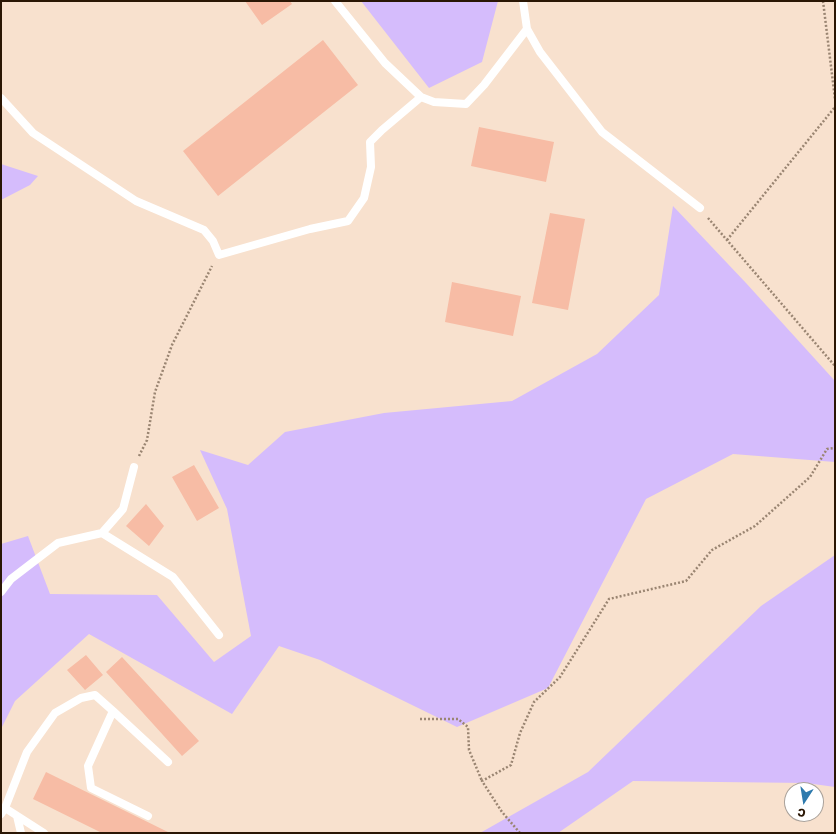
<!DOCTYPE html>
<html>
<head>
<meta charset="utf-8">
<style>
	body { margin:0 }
	#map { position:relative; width:836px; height:834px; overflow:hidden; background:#f8e1ce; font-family:"Golos Text",sans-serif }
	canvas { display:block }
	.frame { position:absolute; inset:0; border:2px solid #2a1604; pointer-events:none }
	.north { position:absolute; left:784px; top:782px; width:40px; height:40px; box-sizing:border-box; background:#fff; border:1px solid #aaa29b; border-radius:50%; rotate:192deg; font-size:11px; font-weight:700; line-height:16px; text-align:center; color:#2a1604 }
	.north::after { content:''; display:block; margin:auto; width:14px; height:18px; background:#2e7aad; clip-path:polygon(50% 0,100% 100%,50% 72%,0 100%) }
</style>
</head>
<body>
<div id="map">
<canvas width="836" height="834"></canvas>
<div class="frame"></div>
<div class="north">С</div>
</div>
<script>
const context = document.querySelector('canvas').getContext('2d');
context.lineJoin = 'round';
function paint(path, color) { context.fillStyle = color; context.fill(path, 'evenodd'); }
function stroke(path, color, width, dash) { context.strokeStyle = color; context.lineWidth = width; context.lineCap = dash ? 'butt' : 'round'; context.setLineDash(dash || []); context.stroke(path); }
paint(new Path2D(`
	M361,1H498L482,62L429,88Z
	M1,164L38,176L30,185L1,200Z
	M673,206L746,283L835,381V462L733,454L646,499L548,688L457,727L320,660L279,646L232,714L89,634L15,701L1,729V544L28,536L50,594L157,595L214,662L251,636L227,509L200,450L248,465L285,432L384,413L512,401L597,354L659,295Z
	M835,555V787L806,783L633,781L558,833H480L588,772L761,606Z`), '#d5bcfc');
paint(new Path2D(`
	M245,1H290L292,4L262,25Z
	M323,40L358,85L218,196L183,151Z
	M479,127L554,142L546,182L471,166Z
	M550,213L585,219L568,310L532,303Z
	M452,282L521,296L513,336L445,322Z
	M194,465L219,508L197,521L172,477Z
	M146,504L164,526L149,546L126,526Z
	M86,655L103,675L85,690L67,670Z
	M122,657L199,741L182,756L106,672Z
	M46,772L170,833H102L33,799Z`), '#f7bca5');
stroke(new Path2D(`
	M823,1L835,99
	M708,218L835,366
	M727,240L835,107
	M139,456L147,440L155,392L172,345L212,266
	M420,719H458L468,727L469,750L482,781
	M520,833L502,812L482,781L511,765L520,733L534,702L560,677L609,599L686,581L712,550L755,526L810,477L827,449L835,448`), '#9a8572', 2.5, [2, 2]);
stroke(new Path2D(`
	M335,1L385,63L421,97L434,102L466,104L484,85L527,29
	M523,1L527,29L540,52L602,132L700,208
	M1,98L33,133L136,201L204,230L213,241L219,255L310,229L348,221L364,198L371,167L370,142L382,130L421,97
	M102,533L173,577L219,635
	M1,592L11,579L58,543L102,533L123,509L134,467
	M113,711L168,762
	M5,808L44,833
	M1,814L5,808L27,752L55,713L81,698L95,695L113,711L88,766L91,788L148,816
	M17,816L21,833`), '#fff', 8);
</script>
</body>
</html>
